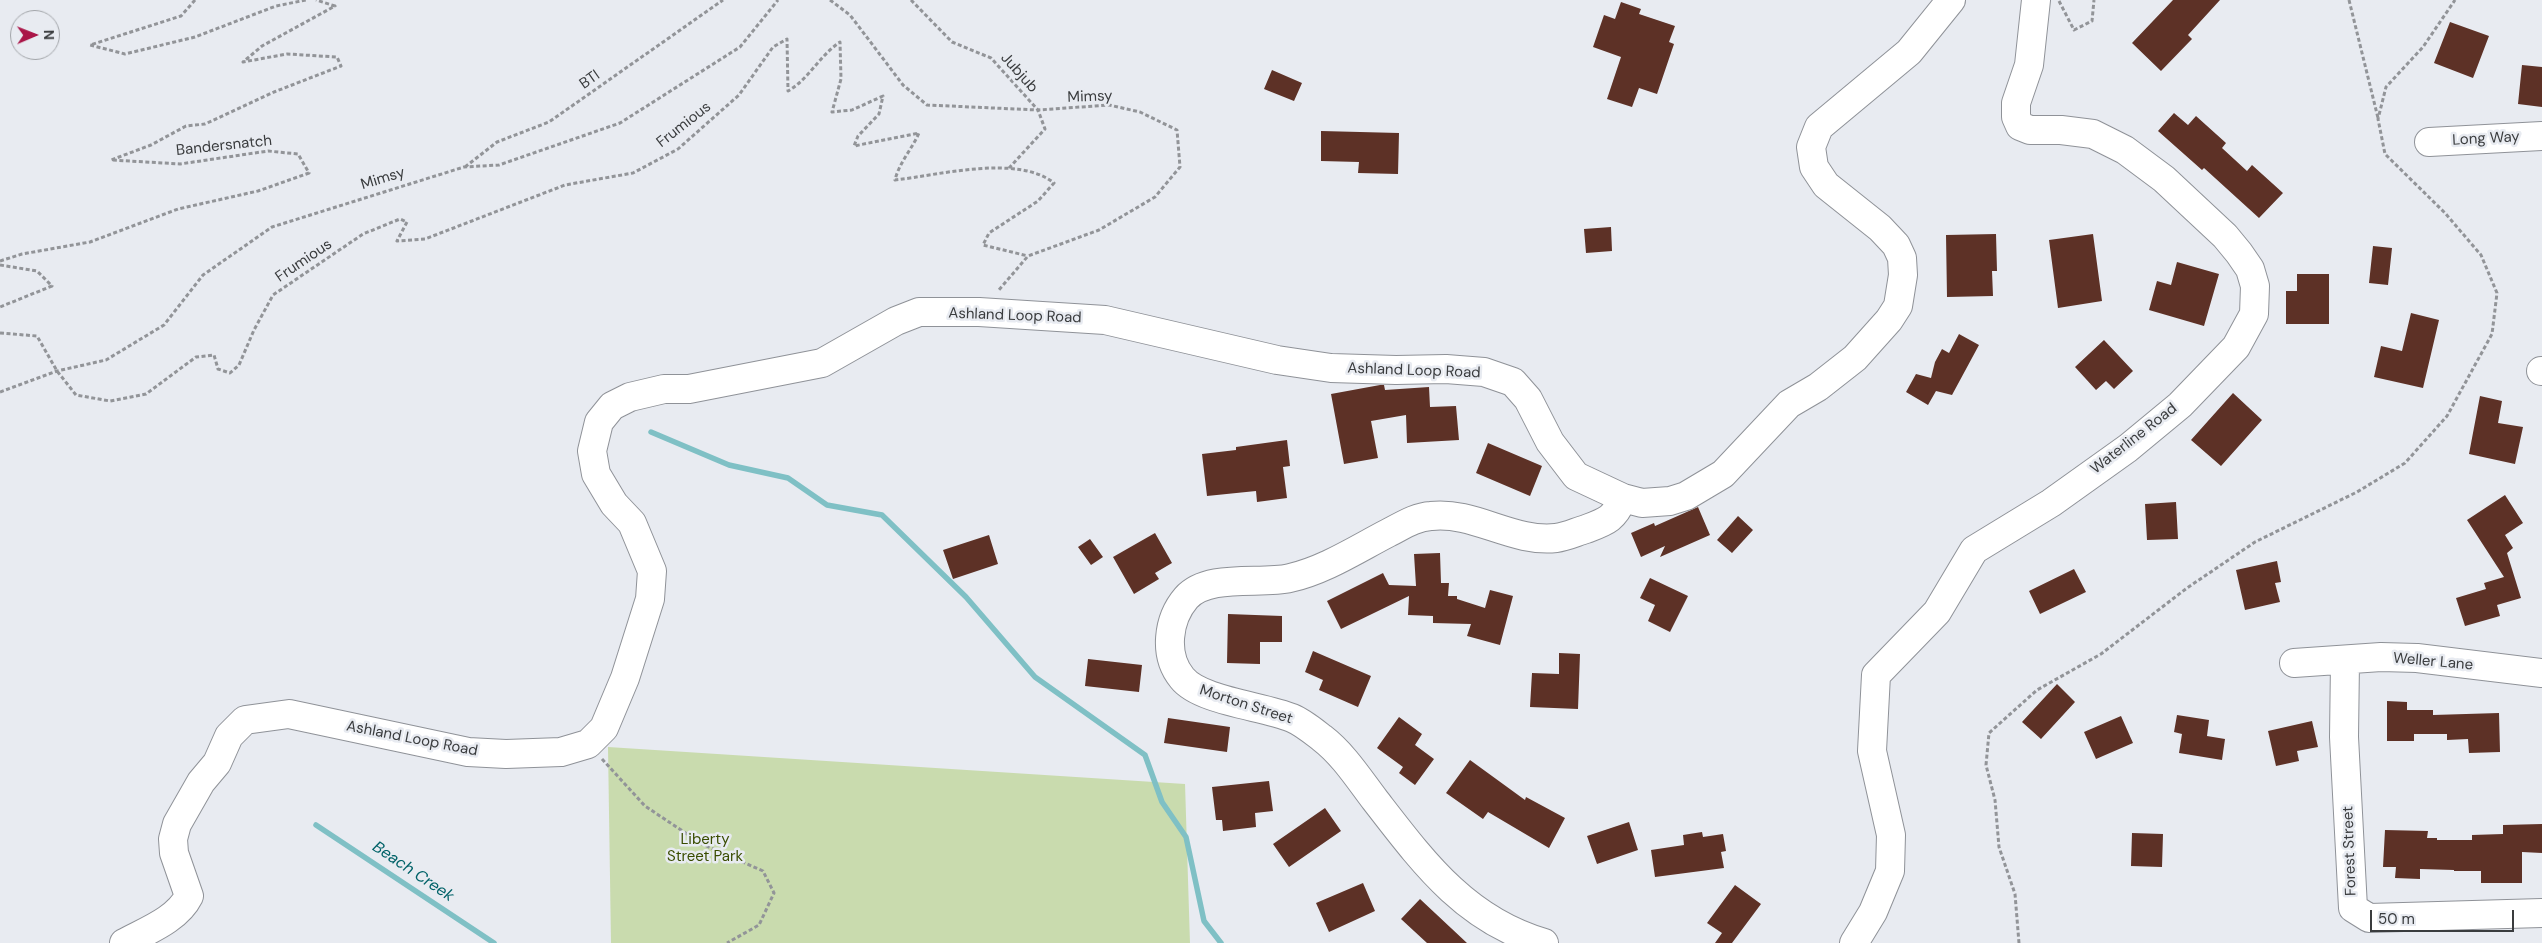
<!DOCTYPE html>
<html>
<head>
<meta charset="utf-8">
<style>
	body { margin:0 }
	#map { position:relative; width:2542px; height:943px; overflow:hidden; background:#e8ebf1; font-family:"DM Sans",sans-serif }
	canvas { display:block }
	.north { position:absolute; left:10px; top:10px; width:50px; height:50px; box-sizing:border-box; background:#e8ebf1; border:1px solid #a2a5a9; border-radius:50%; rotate:89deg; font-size:14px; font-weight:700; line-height:20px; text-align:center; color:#3a3c3e }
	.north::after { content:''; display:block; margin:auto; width:18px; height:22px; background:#aa1648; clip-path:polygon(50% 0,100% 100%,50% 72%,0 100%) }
	.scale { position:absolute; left:2370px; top:910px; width:144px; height:22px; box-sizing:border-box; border:2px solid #3a3c3e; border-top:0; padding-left:6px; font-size:15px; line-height:18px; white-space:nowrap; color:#3a3c3e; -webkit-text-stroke:4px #e8ebf1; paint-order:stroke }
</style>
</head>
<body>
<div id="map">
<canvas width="2542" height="943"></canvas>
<div class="north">N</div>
<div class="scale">50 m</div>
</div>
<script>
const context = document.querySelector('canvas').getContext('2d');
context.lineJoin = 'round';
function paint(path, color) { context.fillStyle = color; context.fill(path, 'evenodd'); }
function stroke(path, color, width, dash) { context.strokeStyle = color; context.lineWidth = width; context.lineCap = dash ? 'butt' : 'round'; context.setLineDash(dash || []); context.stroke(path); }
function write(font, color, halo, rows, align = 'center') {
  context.font = font + ' "DM Sans",sans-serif'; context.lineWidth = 5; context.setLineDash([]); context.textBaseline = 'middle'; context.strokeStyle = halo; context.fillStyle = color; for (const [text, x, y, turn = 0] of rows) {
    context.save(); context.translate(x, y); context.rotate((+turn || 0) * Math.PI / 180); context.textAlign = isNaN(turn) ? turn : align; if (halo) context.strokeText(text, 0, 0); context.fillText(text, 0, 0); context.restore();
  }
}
paint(new Path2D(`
	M608,747L1185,784L1190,943H611Z`), '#c9dbae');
stroke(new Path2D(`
	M651,432L729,465L788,478L827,505L882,515L966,597L1035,677L1145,755L1162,802L1186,837L1204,921L1221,943
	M316,825L494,943`), '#7fc0c5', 5.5);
paint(new Path2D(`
	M2173,0H2220L2188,35L2192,39L2161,71L2132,43Z
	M1621,2L1641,9L1639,14L1675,26L1669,42L1674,44L1657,94L1639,88L1632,107L1607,99L1621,57L1593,47L1604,15L1615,19Z
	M2450,22L2489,36L2473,78L2434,63Z
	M2522,65L2542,67V107L2518,104Z
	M1272,70L1302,83L1294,101L1264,89Z
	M2174,113L2188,125L2196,116L2226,143L2222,148L2247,171L2252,165L2283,193L2259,218L2204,168L2202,170L2158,131Z
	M1321,131L1399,133L1398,174L1358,173L1359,162L1321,161Z
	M1611,227L1612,251L1586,253L1584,229Z
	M1996,234L1997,271H1992L1993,296L1947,297L1946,235Z
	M2093,234L2102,301L2058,308L2049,240Z
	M2373,246L2392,248L2388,285L2369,283Z
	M2177,262L2219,274L2204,326L2149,310L2157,281L2171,285Z
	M2297,274H2329V324H2286V291H2297Z
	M2411,313L2439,320L2423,388L2374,377L2381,346L2402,351Z
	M1959,334L1979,345L1952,395L1936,391L1928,405L1906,392L1916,374L1931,378L1935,362L1942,349L1949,353Z
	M2104,340L2133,371L2114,389L2106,381L2096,390L2075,367Z
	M1380,385H1384L1385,390L1429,387L1430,407L1456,406L1459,440L1407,443L1406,415L1371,421L1378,458L1344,464L1331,394Z
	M2233,393L2262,420L2221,466L2191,440Z
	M2480,396L2502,401L2498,423L2523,427L2515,464L2469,454Z
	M1287,440L1290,466L1283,467L1287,498L1257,502L1256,491L1207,496L1202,454L1236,450V447Z
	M1488,443L1542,466L1530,496L1476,473Z
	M2505,495L2523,523L2505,535L2513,548L2507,553L2521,598L2497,605L2500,616L2465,626L2456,598L2486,589L2484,583L2504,577L2467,520Z
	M2176,502L2178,539L2147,540L2145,504Z
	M1698,507L1710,535L1660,557L1665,546L1641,557L1631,533L1654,523L1655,526Z
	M1738,516L1753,530L1732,553L1717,540Z
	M1155,533L1172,563L1155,573L1159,579L1134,594L1113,557Z
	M989,535L998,564L953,579L943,550Z
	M1090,539L1103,557L1091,565L1078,547Z
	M1440,553L1441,583H1449L1448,596H1457V599L1485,608L1490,590L1513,596L1500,645L1467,636L1471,624L1433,623V616L1408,615L1409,596L1341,629L1327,601L1383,573L1389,585L1416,586L1414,554Z
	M2277,561L2281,582L2275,583L2280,602L2245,610L2236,570Z
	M2074,569L2086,592L2040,614L2029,591Z
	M1650,578L1688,596L1670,632L1648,621L1655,605L1640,598Z
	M1228,614L1282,616V642H1260V664L1227,663Z
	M1313,651L1371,676L1358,707L1319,690L1323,680L1305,672Z
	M1559,653L1580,654L1578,709L1530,707L1532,673L1559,674Z
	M1088,659L1142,665L1139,692L1085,686Z
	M2057,684L2075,702L2041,739L2022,722Z
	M2387,701L2407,702V710H2433V715L2499,713L2500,752L2469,753L2468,739L2447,740V734H2414V741H2387Z
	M2177,715L2209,720L2207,736L2225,739L2222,760L2179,753L2182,734L2174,732Z
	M2121,716L2133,743L2096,759L2084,732Z
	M1399,717L1422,734L1415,745L1434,759L1415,785L1399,773L1403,767L1377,748Z
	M1168,718L1230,727L1227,752L1164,743Z
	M2312,721L2318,747L2297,751L2299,761L2276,766L2268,731Z
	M1470,760L1525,800L1526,797L1565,818L1549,848L1488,812L1483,819L1446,793Z
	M1269,781L1273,811L1255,813L1256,827L1223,831L1222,820H1216L1212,787Z
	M1325,808L1341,831L1289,867L1273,844Z
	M1629,822L1638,850L1597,864L1587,836Z
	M2542,824V853L2522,852V883H2481V871H2454V870L2420,869V879L2395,878L2396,867H2383L2385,830L2428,831L2427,838H2437V840H2472V835L2503,834V825Z
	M1702,832L1703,837L1723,834L1726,851L1721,852L1724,868L1655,877L1651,850L1684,845L1683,835Z
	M2132,833L2163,834L2162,867L2131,866Z
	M1363,883L1375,911L1329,932L1316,903Z
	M1735,885L1761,904L1732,943H1715L1722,933L1707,923Z
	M1420,899L1467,943H1427L1401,919Z`), '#5d3126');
const minor = new Path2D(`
	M2429,142L2542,136
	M2541,371H2542
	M2345,662L2344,737L2353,908L2369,918L2542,913
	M2294,663L2381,657L2417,658L2542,673
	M124,943C146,931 177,920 189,896L174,853L173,839L177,824L201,782L217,763L229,736L245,720L289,714L468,752L506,754L561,752L588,744L604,728L625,678L650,599L652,571L632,523L614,504L596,474L592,451L599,422L612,406L630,397L664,389H689L822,363L896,321L919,312H979L1105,320L1277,360L1331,368L1396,370L1446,369L1484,372L1513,382L1528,399L1550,442L1576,476L1623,498L1642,503L1670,501L1686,496L1723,474L1789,404L1818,387L1855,358L1889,320L1898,306L1903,275L1902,258L1896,245L1880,228L1826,185L1814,167L1811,147L1819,127L1909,52L1951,0
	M1544,943C1465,920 1423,862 1375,800C1359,779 1343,754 1322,738C1313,731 1302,722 1292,718C1263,706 1200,701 1182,678C1163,655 1168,619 1186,598C1208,573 1261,585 1290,578C1325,570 1357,549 1388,533C1402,526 1415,517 1431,516C1474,511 1513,543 1556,538C1566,537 1576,532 1586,529C1607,521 1614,519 1623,498
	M1854,943L1873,912L1890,871L1891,835L1872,751L1876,675L1937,612L1974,550L2051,503L2128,448L2180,405L2236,347L2254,314L2255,286L2250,269L2239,253L2225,236L2164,179L2125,150L2093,134L2061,130H2030L2020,126L2016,117V103L2029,65L2036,0`);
stroke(minor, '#8f9298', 30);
stroke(new Path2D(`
	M195,0L181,16L90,45L125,54L195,37L276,6L306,0
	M830,0L850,15L903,85L927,105L1038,110L1109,105L1140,112L1177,130L1180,167L1155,197L1099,230L1028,256L998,291
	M911,0L952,42L991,58L1038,110L1045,129L1009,168
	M2349,0L2378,118
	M2059,1L2074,30L2092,21L2094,0
	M465,167L497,142L549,122L723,0
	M0,261L22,254L90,242L178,209L258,191L309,173L298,154L268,151L180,164L111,160L151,145L186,126L205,124L274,92L341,66L337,57L287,54L243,62L262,46L335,6L316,0
	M0,265L37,271L52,286L0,307
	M0,333L37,336L57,371L76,395L110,401L146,394L196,357L214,355L218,369L230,373L239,365L254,330L273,295L363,234L400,219L407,222L397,241L425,239L565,185L633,173L678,149L739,95L773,47L787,39L788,91C809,79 819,56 840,42L841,79L832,112L852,110L883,96L879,114L858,136L854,146L919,133C912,149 899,163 895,180C940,175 1017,154 1054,183L1038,201L989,233L983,245L1028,256
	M0,392L57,371L106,360L164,325L203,275L272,227L464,167L499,165L620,123L740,47L778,0
	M602,759L645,806L702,844L763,871L774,893L759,925L727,943
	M2019,943L2015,894L1999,847L1995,800L1986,765L1989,733L2037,690L2101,654L2187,588L2255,542L2357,492L2405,463L2447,416L2492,334L2497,293L2481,255L2445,213L2385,154L2378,119L2386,87L2423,47L2455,0`), '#929498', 3, [4, 2.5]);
stroke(minor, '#fff', 28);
write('15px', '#3a3c3e', '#e8ebf1', [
	["Jubjub",1019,73,48],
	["BTI",590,80,-35],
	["Mimsy",1090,97,-2],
	["Frumious",684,125,-38],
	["Long Way",2486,139,-3],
	["Bandersnatch",224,146,-6],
	["Mimsy",383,179,-17],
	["Frumious",304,261,-34],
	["Ashland Loop Road",1015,316,2],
	["Ashland Loop Road",1414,371,2],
	["Waterline Road",2134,439,-38],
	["Weller Lane",2433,662,5],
	["Morton Street",1246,705,18],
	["Ashland Loop Road",412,739,11],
	["Forest Street",2350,851,-92]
]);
write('15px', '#394c00', '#e8ebf1', [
	["Liberty",705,840],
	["Street Park",705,857]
]);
write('italic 16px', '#006268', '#e8ebf1', [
	["Beach Creek",413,872,34]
]);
</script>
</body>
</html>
